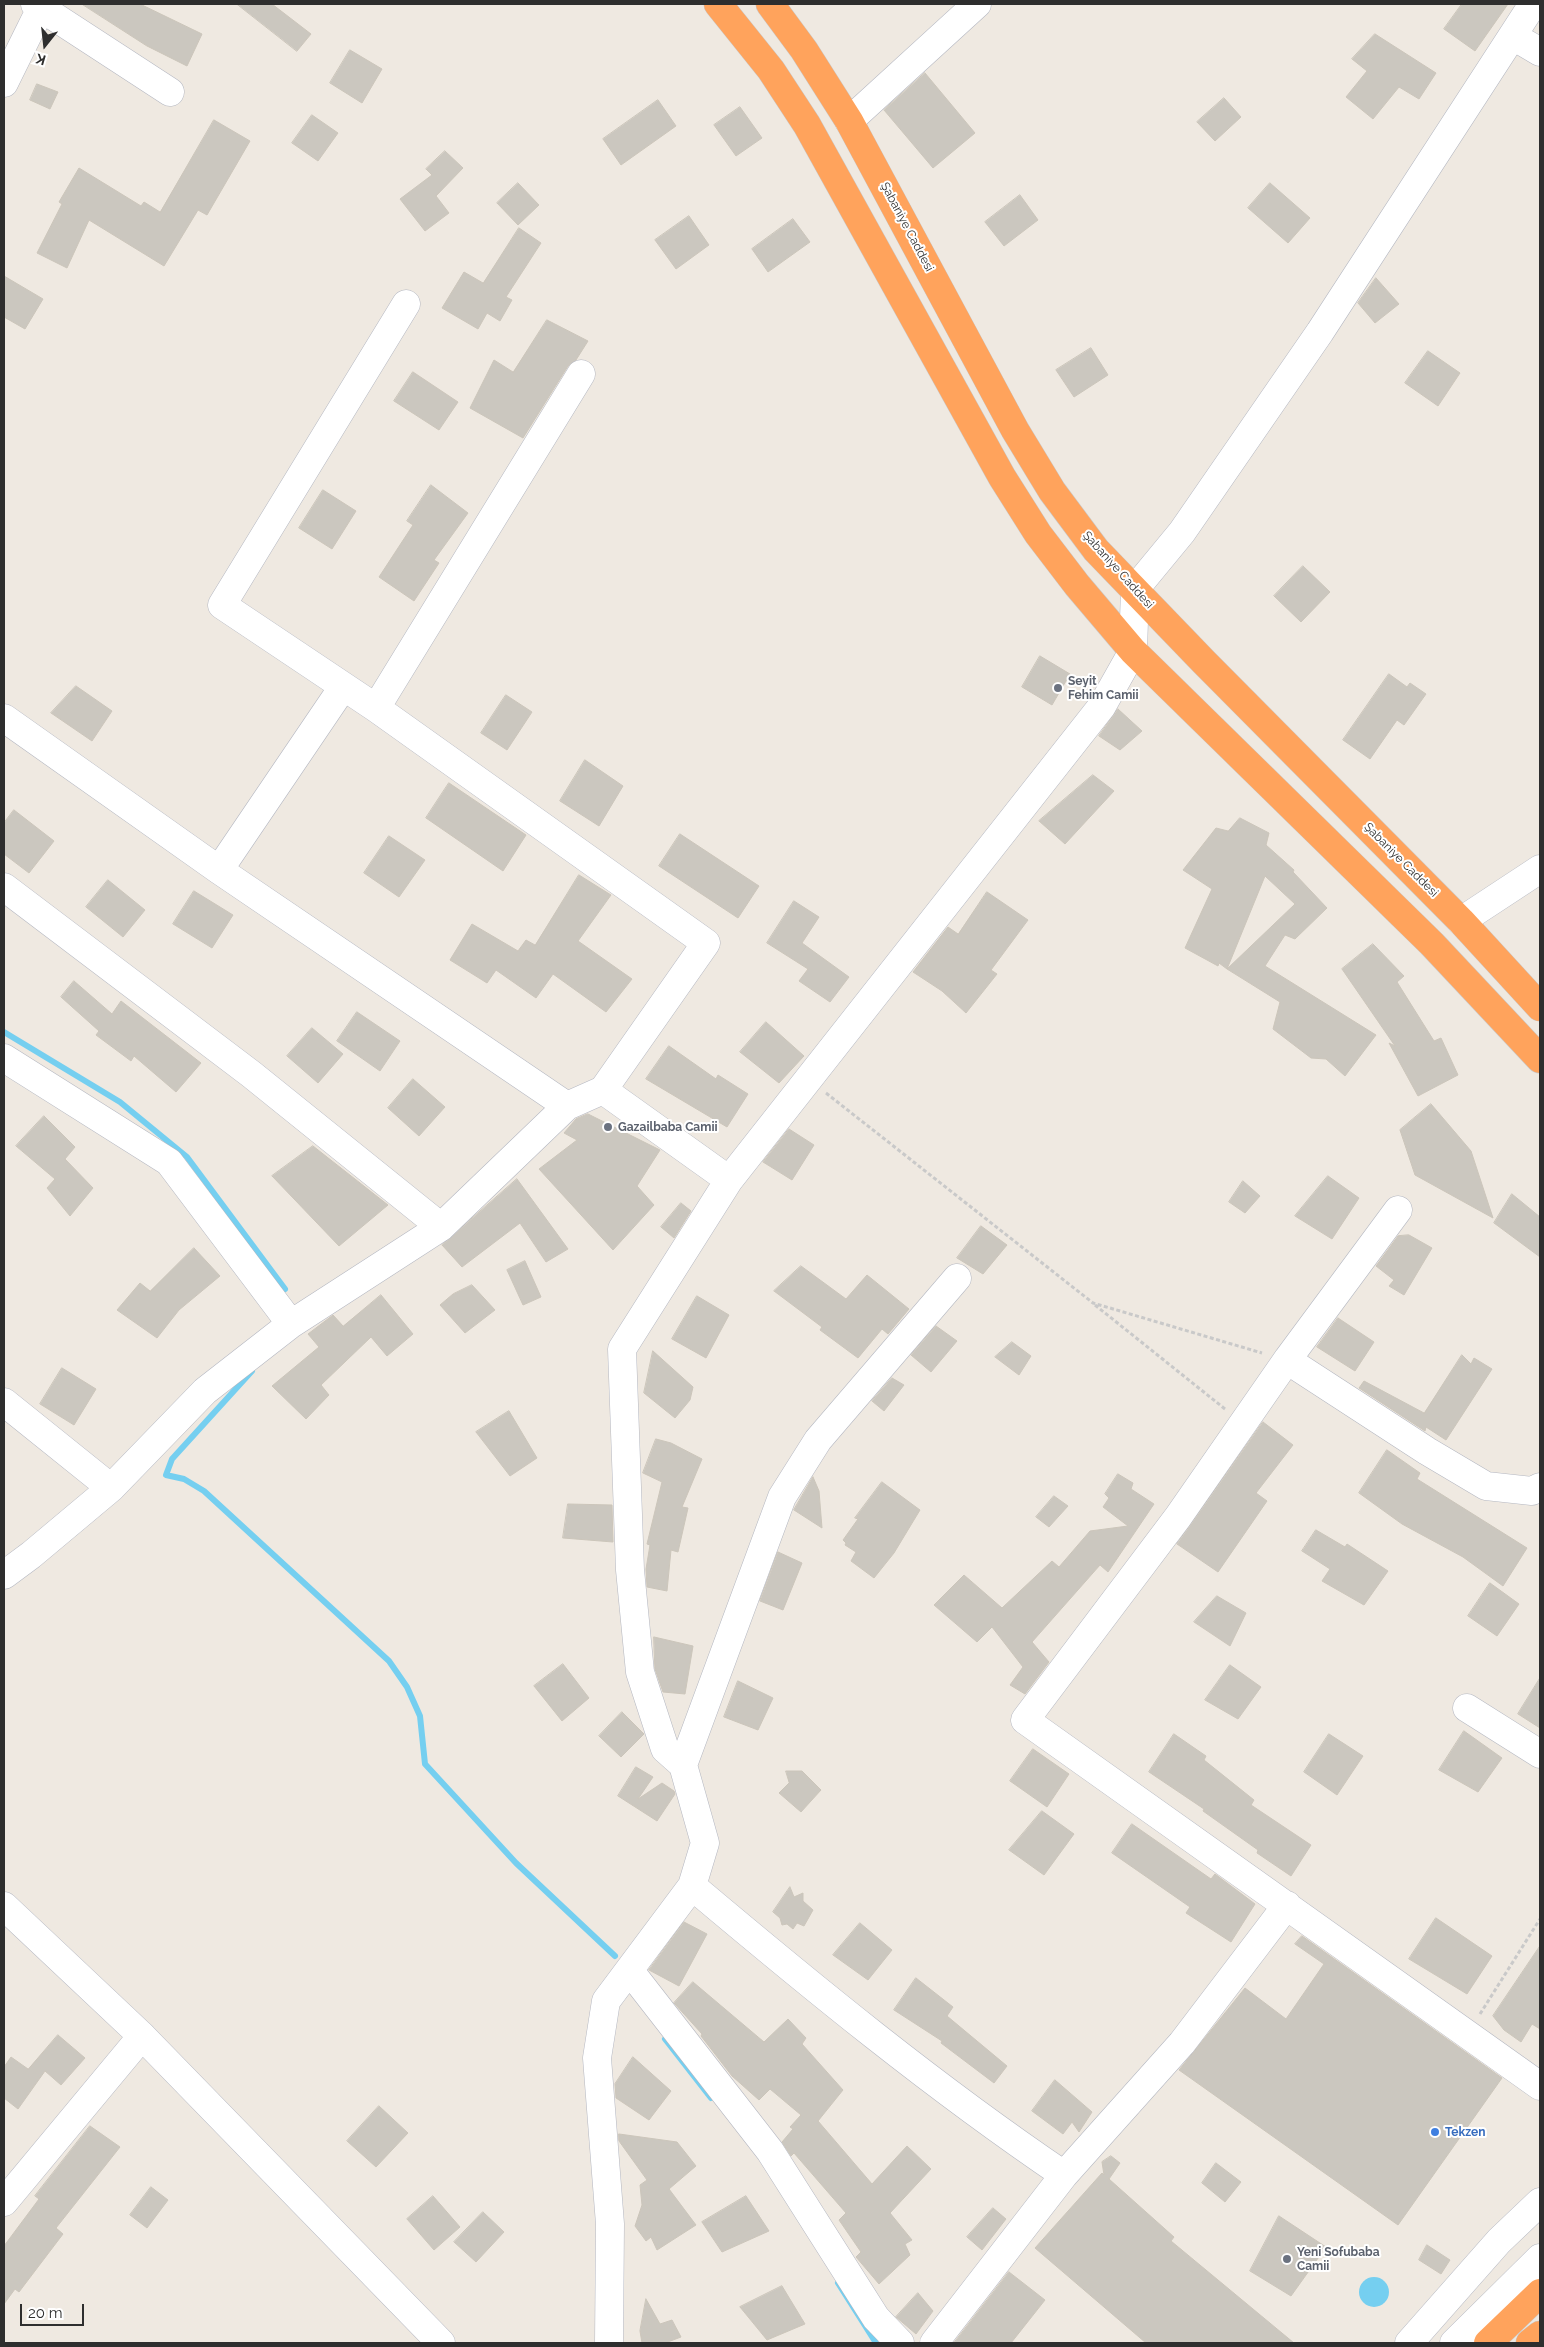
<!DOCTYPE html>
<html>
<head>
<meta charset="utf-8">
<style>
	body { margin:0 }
	#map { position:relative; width:1544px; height:2347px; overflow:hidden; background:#efe9e1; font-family:Raleway,sans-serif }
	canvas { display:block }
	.frame { position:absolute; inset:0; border:5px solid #2e2e2e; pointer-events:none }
	.north { position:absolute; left:20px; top:20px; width:50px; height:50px; -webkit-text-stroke:4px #fff; paint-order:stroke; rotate:196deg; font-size:14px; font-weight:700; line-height:20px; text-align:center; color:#2e2e2e }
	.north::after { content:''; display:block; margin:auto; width:18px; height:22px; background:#2e2e2e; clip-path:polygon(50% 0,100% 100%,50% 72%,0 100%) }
	.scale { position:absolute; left:20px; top:2304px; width:64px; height:22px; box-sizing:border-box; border:2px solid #2e2e2e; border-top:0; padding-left:6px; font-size:15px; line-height:18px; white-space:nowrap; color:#2e2e2e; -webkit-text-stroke:4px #fff; paint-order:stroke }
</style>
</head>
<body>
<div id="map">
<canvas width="1544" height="2347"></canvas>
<div class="frame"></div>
<div class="north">K</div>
<div class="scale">20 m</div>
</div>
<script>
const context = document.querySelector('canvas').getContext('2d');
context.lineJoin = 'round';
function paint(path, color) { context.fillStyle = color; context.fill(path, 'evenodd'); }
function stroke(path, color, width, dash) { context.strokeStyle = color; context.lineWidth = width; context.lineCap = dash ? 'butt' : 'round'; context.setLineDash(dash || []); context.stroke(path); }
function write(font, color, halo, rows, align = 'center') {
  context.font = font + ' Raleway,sans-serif'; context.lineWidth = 4; context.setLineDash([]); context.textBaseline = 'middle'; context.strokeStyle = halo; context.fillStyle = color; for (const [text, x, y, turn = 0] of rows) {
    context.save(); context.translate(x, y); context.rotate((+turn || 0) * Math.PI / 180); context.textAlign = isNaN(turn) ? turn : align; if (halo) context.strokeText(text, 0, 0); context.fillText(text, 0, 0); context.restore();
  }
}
paint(new Path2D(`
	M1359 2292a15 15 0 1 1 30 0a15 15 0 1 1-30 0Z`), '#75cff0');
stroke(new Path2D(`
	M4,1032L120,1102L187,1157L285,1289
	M252,1371L172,1459L166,1475L184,1479L204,1491L389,1661L407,1687L420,1716L425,1764L516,1863L615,1956
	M665,2039L711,2098
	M838,2283L876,2343`), '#75cff0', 6);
const building = new Path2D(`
	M82,4H140L202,34L187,66L147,46Z
	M237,4H272L311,34L297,51Z
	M1462,4H1508L1475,51L1444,29Z
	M1375,34L1436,73L1419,99L1399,87L1373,119L1346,97L1367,71L1352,59Z
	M350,50L382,69L362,103L330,83Z
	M925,73L975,133L933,168L884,110Z
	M37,84L58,92L50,109L30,100Z
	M1224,98L1241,117L1215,141L1197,122Z
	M658,100L676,126L621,165L603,139Z
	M740,107L762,138L736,156L714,125Z
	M312,115L338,133L318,161L292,143Z
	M214,120L250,141L207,215L198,210L164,266L89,220L67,268L37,253L62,204L59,202L79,168L141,206L144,202L160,212Z
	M445,151L463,168L436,196L449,213L425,231L400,199L432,175L426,169Z
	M518,183L539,205L518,225L497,203Z
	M1270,183L1310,218L1288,243L1248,208Z
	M1020,195L1038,220L1004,246L985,222Z
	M689,216L709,245L676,269L655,240Z
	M793,219L810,242L768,272L752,249Z
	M519,228L541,243L506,297L512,300L500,321L487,313L478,329L442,308L464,272L483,283Z
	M4,276L43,299L25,329L4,317Z
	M1376,278L1399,304L1375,323L1358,303Z
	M547,320L588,341L576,360L568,366L523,438L470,408L494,360L513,372Z
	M1091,348L1108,375L1074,397L1056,370Z
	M1428,351L1460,373L1438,406L1405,383Z
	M413,372L458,402L439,430L394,401Z
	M431,485L468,513L434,560L439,563L414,601L379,577L413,525L407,521Z
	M323,490L356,511L332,549L299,528Z
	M1303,566L1330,592L1301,622L1274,596Z
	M1040,656L1070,674L1052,705L1022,687Z
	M1389,674L1407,687L1410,683L1426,694L1404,725L1397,720L1370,759L1343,740Z
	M76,686L112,711L92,741L51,713Z
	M506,695L532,712L507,750L481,733Z
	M1118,709L1142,731L1120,750L1099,736Z
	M585,760L623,786L599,826L560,801Z
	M1093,775L1114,791L1065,844L1039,821Z
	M449,783L526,835L503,871L426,818Z
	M14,810L54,841L29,873L4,854V823Z
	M1240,818L1269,833L1266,845L1294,870L1293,872L1327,908L1295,939L1285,935L1265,966L1376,1035L1345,1076L1326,1059L1311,1058L1273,1029L1280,1002L1227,969L1295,904L1265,876L1227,969L1219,963L1218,966L1185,948L1212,889L1183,870L1216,828L1228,831Z
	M680,834L759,886L738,918L659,866Z
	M389,836L425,860L399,897L364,873Z
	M579,875L611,895L578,941L632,979L606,1012L553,974L536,998L496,970L487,983L450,960L472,924L518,951L526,940L535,945Z
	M108,880L145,910L123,937L86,907Z
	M194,891L233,915L212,948L173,924Z
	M987,892L1028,920L991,970L997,974L966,1013L942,991L913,972L948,927L958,934Z
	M794,901L819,917L802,943L849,977L830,1002L799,981L808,969L767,943Z
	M1373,944L1404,976L1397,982L1434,1041L1441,1038L1458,1075L1418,1096L1389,1043L1395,1046L1342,969Z
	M74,981L112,1014L121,1001L201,1063L176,1092L134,1056L131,1061L96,1035L99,1031L61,997Z
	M357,1012L400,1041L380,1071L337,1041Z
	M766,1022L804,1056L779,1083L740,1052Z
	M312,1028L343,1054L318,1083L287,1056Z
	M669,1046L716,1079L718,1075L748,1094L727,1127L646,1079Z
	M413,1079L445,1107L419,1136L388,1108Z
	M1431,1104L1471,1151L1493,1218L1415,1175L1400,1130Z
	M588,1114L660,1150L637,1186L654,1205L613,1250L539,1169L577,1140L564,1133L576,1119Z
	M44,1116L75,1147L65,1159L93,1188L70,1216L47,1188L55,1179L16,1146Z
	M789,1129L814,1145L792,1180L763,1162Z
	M313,1146L388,1205L339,1246L272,1176Z
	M1328,1176L1359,1198L1332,1239L1295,1216Z
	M517,1179L568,1249L546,1262L520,1223L462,1267L442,1245Z
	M1243,1181L1260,1196L1245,1213L1229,1202Z
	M1512,1194L1540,1217V1257L1494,1223Z
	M681,1203L691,1211L674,1238L661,1227Z
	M981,1226L1007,1245L983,1274L957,1258Z
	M1409,1235L1432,1248L1404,1295L1389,1286L1394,1280L1376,1266L1398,1236Z
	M194,1248L220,1276L179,1310L157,1338L117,1310L140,1283L150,1291Z
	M525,1261L541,1297L523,1305L507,1270Z
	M801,1266L846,1299L867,1275L909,1309L888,1334L882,1329L858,1358L820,1330L822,1327L774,1291Z
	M472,1285L495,1310L465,1333L440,1305L453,1294Z
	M381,1295L413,1334L387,1356L371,1337L321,1385L329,1395L306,1419L272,1386L319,1347L308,1334L333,1315L343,1326Z
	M697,1296L729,1315L706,1358L672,1339Z
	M1338,1318L1374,1342L1355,1371L1317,1347Z
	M936,1326L957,1341L931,1372L911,1355Z
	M1012,1342L1031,1356L1019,1375L995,1357Z
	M653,1351L693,1387L690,1400L675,1418L644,1393Z
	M1462,1355L1471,1364L1474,1358L1492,1369L1446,1440L1426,1427L1425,1431L1359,1388L1364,1381L1424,1413Z
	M62,1368L96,1389L74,1425L40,1404Z
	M892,1378L904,1385L884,1411L872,1401Z
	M509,1411L537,1458L510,1476L476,1432Z
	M1263,1422L1293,1445L1256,1493L1267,1501L1218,1572L1177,1544Z
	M656,1439L671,1443L702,1459L682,1507L688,1508L678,1552L671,1550L667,1591L647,1587L646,1569L650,1545L647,1544L662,1482L643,1473Z
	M1387,1450L1420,1473L1417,1479L1527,1548L1503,1586L1463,1557L1402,1524L1359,1493Z
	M1118,1474L1133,1483L1131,1489L1154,1504L1108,1572L1100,1565L1032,1642L1049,1662L1025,1694L1010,1685L1023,1667L992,1627L977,1642L934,1605L964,1575L1002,1608L1052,1561L1059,1567L1090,1531L1128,1526L1103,1507L1109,1498L1105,1494Z
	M813,1477L819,1491L822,1528L794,1510Z
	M882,1482L920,1510L894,1553L874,1578L851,1561L856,1552L845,1545L846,1543L843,1540L858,1519L855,1518Z
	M1054,1496L1068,1506L1049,1527L1036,1517Z
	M568,1504L612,1505L613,1542L563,1538Z
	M1316,1530L1345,1547L1347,1544L1388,1571L1364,1605L1322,1581L1330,1569L1302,1551Z
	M778,1552L802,1563L783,1610L760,1601Z
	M1490,1583L1519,1604L1497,1636L1468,1616Z
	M1217,1596L1246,1613L1230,1646L1194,1622Z
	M654,1637L693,1646L685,1694L663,1692L655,1669Z
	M563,1664L589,1698L562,1721L534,1686Z
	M1230,1665L1261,1687L1238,1719L1205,1700Z
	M1540,1678V1728L1518,1714Z
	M738,1681L773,1698L758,1730L724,1717Z
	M622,1712L644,1734L621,1757L599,1736Z
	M1464,1731L1502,1758L1478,1792L1439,1770Z
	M1174,1734L1206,1756L1204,1760L1254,1800L1251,1805L1311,1845L1291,1876L1257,1853L1258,1850L1203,1811L1204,1809L1149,1772Z
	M1329,1734L1363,1756L1337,1795L1304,1772Z
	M1033,1749L1069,1774L1047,1807L1010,1781Z
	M636,1767L653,1777L638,1799L662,1783L674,1791L675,1794L657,1821L618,1796Z
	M786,1771H802L821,1790L801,1812L779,1793L789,1783Z
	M1042,1811L1074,1834L1044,1875L1009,1850Z
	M1132,1824L1211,1879L1215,1874L1255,1904L1231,1942L1186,1913L1190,1907L1112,1853Z
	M790,1887L794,1897L803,1893V1901L813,1910L804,1926L797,1923L793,1929L787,1924L782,1925L780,1918L773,1912Z
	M1436,1918L1492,1956L1467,1994L1409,1959Z
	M684,1922L707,1934L679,1986L649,1970Z
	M860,1923L892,1950L868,1980L833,1955Z
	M1302,1936L1502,2078L1398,2225L1179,2070L1245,1988L1286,2019L1324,1964L1295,1944Z
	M1540,1946V2029L1532,2024L1521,2042L1504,2030L1493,2016Z
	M916,1978L953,2007L947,2016L1007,2066L994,2083L941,2043L942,2041L894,2010Z
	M693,1982L764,2042L788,2019L806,2038L802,2044L843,2090L818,2121L872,2184L907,2146L931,2169L890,2213L912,2240L905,2244L910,2255L879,2284L856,2257L861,2252L839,2220L846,2213L794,2153L791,2156L782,2142L793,2129L790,2127L801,2115L770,2089L759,2100L732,2076L701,2036L702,2034L674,2003Z
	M58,2035L85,2058L61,2085L45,2071L18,2109L4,2098V2067L11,2057L28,2069Z
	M633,2057L671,2091L649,2120L616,2098L615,2084Z
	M1055,2080L1092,2112L1079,2132L1072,2122L1063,2134L1032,2111Z
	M379,2106L408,2133L376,2167L347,2141Z
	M90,2126L120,2147L56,2228L63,2234L19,2292L15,2289L4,2304V2246L39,2199L35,2196Z
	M619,2134L677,2142L696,2166L669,2189L696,2225L657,2250L651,2237L646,2241L635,2226L642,2205L640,2185L647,2180L619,2141Z
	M1111,2156L1120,2163L1109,2179L1174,2237L1171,2241L1294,2343H1146L1035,2248L1102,2173L1104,2175L1102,2162Z
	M1216,2163L1241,2182L1225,2202L1202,2183Z
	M151,2187L168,2200L147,2228L130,2215Z
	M433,2196L460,2227L434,2250L407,2219Z
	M746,2196L769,2231L722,2252L702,2222Z
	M993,2208L1006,2219L982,2250L967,2237Z
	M483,2212L504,2232L476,2262L454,2242Z
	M1279,2216L1326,2247L1291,2296L1250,2271Z
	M1427,2245L1450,2260L1441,2274L1419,2260Z
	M1009,2272L1045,2300L1011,2343H954Z
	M782,2286L805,2324L767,2340L740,2307Z
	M918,2293L933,2311L916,2334L896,2317Z
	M646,2299L660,2324L672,2320L681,2337L665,2343H642L640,2331Z`);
paint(building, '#cbc7bf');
stroke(building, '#cbc5ba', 1);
const minor = new Path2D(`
	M35,4L170,92
	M1513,36L1540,52
	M4,83L43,4
	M849,121L977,4
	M406,304L222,605L376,708L706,943L603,1090
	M376,708L581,374
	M4,718L219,870L567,1106L603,1090L729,1180
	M219,870L343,687
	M4,887L251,1074L441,1227
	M1461,921L1540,869
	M4,1058L169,1162L291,1324
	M1398,1210L1287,1360L1178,1517L1025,1720L1540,2086
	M1287,1360L1427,1451L1486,1486L1532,1491L1540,1487
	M4,1402L111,1488
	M4,1575L31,1555L111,1488L205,1391L291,1324L441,1227L567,1106
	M1467,1708L1540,1754
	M683,1765L782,1497L818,1440L957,1278
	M692,1886C812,1987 934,2087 1064,2175
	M4,1906L142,2036L441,2343
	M630,1971L770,2151L876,2318L900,2343
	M4,2202L142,2036
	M609,2343L610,2224L597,2058L606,2001L692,1886L705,1843L683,1765L665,1749L640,1672L630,1570L622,1349L729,1180L1102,706L1133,651L1135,589L1182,532L1320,332L1533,4
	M934,2343L1064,2175L1182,2043L1287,1905
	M1409,2343L1499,2241L1540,2202
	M1454,2343L1540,2258`);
const highway = new Path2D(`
	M718,4L771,70L807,125L1002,477L1038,534L1077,585L1133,651L1432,944L1540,1059
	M770,4L804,50L849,121L1015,430L1052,491L1096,550L1204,662L1461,921L1540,1007
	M1488,2343L1540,2293
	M1530,2343L1540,2335`);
stroke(minor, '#b4b7c1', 29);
stroke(highway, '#c9c9c9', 29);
stroke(new Path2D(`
	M826,1093L1093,1303L1262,1353
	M1095,1305L1225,1409
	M1480,2014L1540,1919`), '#c9c9c9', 3, [4, 2.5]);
stroke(minor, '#fff', 28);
stroke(highway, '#ffa35c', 28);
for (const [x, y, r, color] of [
	[1058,688,5,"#6b7280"],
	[608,1127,5,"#6b7280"],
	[1435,2132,5,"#3f7fe0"],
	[1287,2259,5,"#6b7280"]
]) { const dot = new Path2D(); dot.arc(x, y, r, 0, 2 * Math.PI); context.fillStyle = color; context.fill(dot); stroke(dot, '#fff', 2); }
write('12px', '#2e2e2e', '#fff', [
	["Şabaniye Caddesi",907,227,62],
	["Şabaniye Caddesi",1118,570,48],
	["Şabaniye Caddesi",1401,860,45]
]);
write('bold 12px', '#5b616d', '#fff', [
	["Seyit",1068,681],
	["Fehim Camii",1068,695],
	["Gazailbaba Camii",618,1127],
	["Yeni Sofubaba",1297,2252],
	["Camii",1297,2266]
], 'left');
write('bold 12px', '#366cbe', '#fff', [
	["Tekzen",1445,2132]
], 'left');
</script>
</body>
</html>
